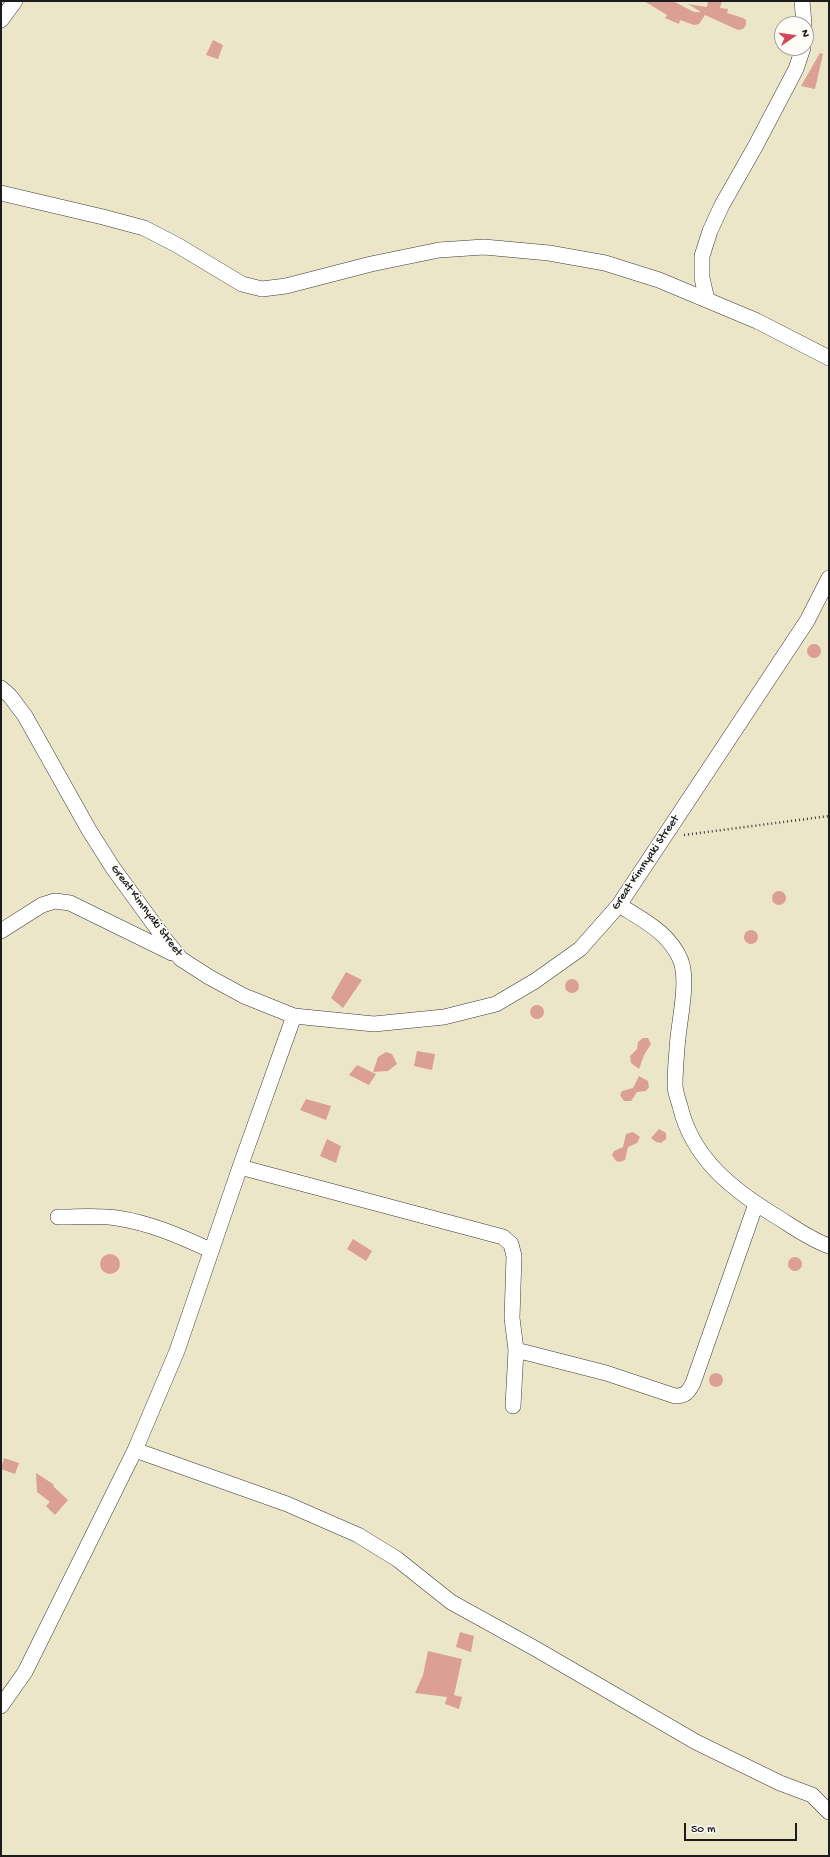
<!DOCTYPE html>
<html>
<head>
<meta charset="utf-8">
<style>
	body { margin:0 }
	#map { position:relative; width:830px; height:1857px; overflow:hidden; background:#ebe6c8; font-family:"Gochi Hand",sans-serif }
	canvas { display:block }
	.frame { position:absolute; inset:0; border:2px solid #1c1c1c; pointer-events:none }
	.north { position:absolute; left:774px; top:16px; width:40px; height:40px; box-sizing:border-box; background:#fdfcf7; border:1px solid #a3a29f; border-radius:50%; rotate:77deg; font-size:11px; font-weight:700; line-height:16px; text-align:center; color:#1c1c1c }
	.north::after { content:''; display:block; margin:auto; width:14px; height:18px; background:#d1495b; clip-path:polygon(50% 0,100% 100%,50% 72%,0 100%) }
	.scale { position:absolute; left:684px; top:1823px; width:113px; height:18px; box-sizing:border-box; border:2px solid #1c1c1c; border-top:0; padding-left:5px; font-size:12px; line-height:14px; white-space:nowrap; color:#1c1c1c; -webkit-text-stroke:3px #fdfcf7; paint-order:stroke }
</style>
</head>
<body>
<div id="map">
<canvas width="830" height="1857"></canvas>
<div class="frame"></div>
<div class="north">N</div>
<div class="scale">50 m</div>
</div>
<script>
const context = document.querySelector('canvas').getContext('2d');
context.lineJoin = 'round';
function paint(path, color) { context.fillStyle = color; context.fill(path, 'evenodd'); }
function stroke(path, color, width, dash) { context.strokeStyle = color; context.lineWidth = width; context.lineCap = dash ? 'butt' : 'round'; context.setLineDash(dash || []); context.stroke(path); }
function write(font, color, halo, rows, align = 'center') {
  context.font = font + ' "Gochi Hand",sans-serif'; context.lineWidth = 3; context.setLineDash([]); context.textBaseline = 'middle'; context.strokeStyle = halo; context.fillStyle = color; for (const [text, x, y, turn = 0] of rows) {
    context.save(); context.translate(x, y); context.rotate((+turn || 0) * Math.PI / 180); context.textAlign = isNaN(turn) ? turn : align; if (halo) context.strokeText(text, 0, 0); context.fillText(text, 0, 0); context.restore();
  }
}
paint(new Path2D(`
	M644,1H673L694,12H701L688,4L707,7L708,1H722L720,8L728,9L727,13L743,18L746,20V25L743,29L738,30L705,15L699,24L694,25L680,20L679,24L665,18L667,15Z
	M213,40L223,45L218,59L206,55Z
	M820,53L823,54L815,89L801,86Z
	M807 651a7 7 0 1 1 14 0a7 7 0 1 1-14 0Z
	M772 898a7 7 0 1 1 14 0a7 7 0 1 1-14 0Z
	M744 937a7 7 0 1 1 14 0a7 7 0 1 1-14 0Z
	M346,972L362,980L343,1008L331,998Z
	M565 986a7 7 0 1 1 14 0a7 7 0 1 1-14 0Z
	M530 1012a7 7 0 1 1 14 0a7 7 0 1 1-14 0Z
	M643,1038H648L651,1044L644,1055L639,1069L631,1063L630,1056L637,1049L638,1042Z
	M417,1051L435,1054L432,1070L414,1066Z
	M386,1052L392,1054L397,1064L388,1071L373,1072L378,1057Z
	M357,1065L376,1074L369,1085L349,1075Z
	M639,1076L648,1081L649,1087L646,1091L637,1092L631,1101H624L620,1095L622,1091L633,1088Z
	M306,1099L331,1106L326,1120L300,1110Z
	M659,1129L666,1133V1139L661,1143L656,1142L651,1138Z
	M633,1132L640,1137L637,1143L628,1147L625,1160L620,1162L616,1161L612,1155L614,1151L623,1147L626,1134Z
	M327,1139L341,1146L336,1163L320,1156Z
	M353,1239L372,1251L366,1261L347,1249Z
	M100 1264a10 10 0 1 1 20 0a10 10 0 1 1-20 0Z
	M788 1264a7 7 0 1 1 14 0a7 7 0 1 1-14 0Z
	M709 1380a7 7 0 1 1 14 0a7 7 0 1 1-14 0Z
	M4,1458L19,1463L15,1474L1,1469Z
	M36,1473L53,1484L54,1487L68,1500L55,1515L46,1506L50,1502L37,1492Z
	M460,1632L474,1636L471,1652L456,1647Z
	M428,1651L462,1659L454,1695L462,1697L459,1709L445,1704L447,1697L415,1693L423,1675Z`), '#db9f94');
const minor = new Path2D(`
	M802,1L804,24
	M1,20L15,1
	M1,193L103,217L144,228L177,245L242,284L262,289L286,286L371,264L439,250L484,247L549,253L605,263L659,280L757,321L829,358
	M707,300L702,278V256L710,231L722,205L755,147L796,69L803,48
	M1,688L10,696L25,716L89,830L113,868L164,938L181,959L209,977L244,996L294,1016L374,1024L444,1017L496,1004L535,981L580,949L619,905L807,621L829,578
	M619,905C643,920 670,933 681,961C689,984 678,1024 677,1049C676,1061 675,1073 675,1085C675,1092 678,1099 680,1106C692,1157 730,1188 774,1215C792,1226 809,1239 829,1246
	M1,931L42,905L55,901L70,903L172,953
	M240,1167L503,1237L511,1244L514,1256L512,1318L516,1350L513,1406
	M58,1217C77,1217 98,1215 117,1218C150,1223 180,1236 210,1250
	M516,1350L606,1373L675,1396C686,1396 688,1392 693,1383L756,1204
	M135,1450L287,1504L358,1535L397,1559L451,1602L536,1649L696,1742L780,1783L812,1795L829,1812
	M1,1706L25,1672L135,1450L177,1351L240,1167L294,1016`);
stroke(minor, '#3b3a36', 16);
stroke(new Path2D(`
	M684,835L829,816`), '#3b3a36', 2.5, [1, 3]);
stroke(minor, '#fff', 15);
write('12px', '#1c1c1c', '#fdfcf7', [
	["Great Kimnyaki Street",646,863,-56],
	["Great Kimnyaki Street",146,911,53]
]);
</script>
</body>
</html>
